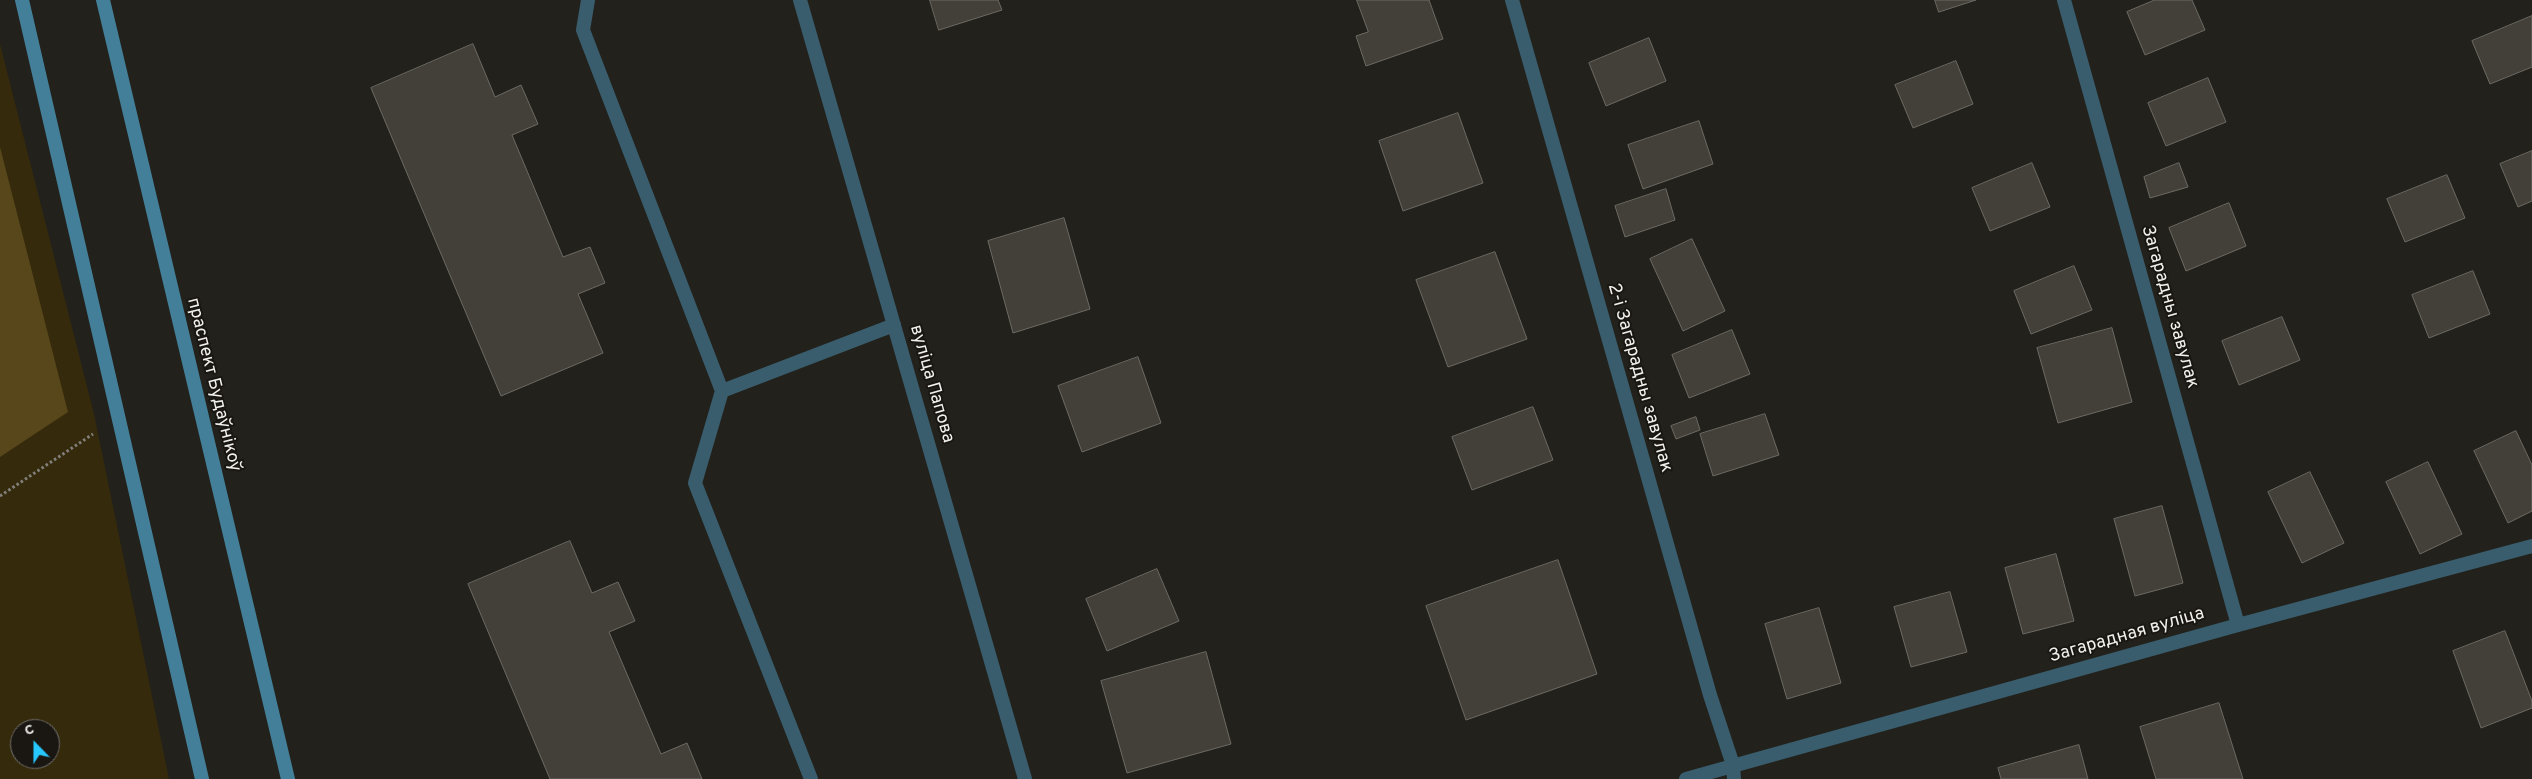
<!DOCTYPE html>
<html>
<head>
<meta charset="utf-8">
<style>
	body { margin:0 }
	#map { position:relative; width:2532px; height:779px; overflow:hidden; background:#23211b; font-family:Overpass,sans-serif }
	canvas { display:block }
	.north { position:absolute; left:10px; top:719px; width:50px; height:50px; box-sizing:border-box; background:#1a1712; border:1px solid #706e6a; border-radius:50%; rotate:338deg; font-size:14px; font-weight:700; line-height:20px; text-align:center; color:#f2f1ed }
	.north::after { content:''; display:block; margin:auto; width:18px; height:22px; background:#27c8ff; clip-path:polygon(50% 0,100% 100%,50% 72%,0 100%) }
</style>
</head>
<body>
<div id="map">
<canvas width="2532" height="779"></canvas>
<div class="north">С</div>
</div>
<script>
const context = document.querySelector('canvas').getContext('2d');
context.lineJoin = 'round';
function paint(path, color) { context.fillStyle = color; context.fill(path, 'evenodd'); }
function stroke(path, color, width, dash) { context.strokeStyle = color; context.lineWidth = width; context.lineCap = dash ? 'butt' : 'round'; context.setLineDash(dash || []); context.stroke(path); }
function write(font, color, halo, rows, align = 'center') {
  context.font = font + ' Overpass,sans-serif'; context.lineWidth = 4; context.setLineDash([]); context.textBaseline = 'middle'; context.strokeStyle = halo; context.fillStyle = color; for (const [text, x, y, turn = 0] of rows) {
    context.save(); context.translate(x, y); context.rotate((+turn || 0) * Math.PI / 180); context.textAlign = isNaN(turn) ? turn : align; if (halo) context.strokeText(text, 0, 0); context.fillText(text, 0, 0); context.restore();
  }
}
paint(new Path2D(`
	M0,44L94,414L169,779H0ZM20,729H50V759H20Z`), '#352a0c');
paint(new Path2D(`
	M0,147L68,412L0,457Z`), '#57471b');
const building = new Path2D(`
	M930,0H998L1002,10L939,30Z
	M1357,0H1429L1443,39L1366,66L1356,36L1368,32Z
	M1935,0H1976L1939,12Z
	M2155,0H2192L2205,30L2145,55L2127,12Z
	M2532,16V67L2490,84L2472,41Z
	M1649,38L1666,81L1606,106L1589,63Z
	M473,44L495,97L521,85L538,124L512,135L563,257L590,247L605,283L578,294L603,353L501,396L371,88Z
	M1956,61L1973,104L1913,128L1895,85Z
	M2208,78L2226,122L2166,146L2148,103Z
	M1458,113L1483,183L1403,211L1379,141Z
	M1699,121L1713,164L1643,189L1628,145Z
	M2532,151V201L2518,207L2500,164Z
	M2032,163L2050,207L1990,231L1972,188Z
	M2179,163L2188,187L2150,198L2144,177Z
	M2447,175L2465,218L2405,242L2387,199Z
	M1666,189L1675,220L1625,237L1615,206Z
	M2229,203L2246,246L2186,271L2169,228Z
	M1064,218L1090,309L1013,333L988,241Z
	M1692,239L1725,311L1683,331L1650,259Z
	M1495,252L1527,339L1448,367L1416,280Z
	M2074,266L2092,310L2031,334L2014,291Z
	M2473,271L2490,314L2429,338L2412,295Z
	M2282,317L2300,360L2239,385L2222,341Z
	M2112,328L2132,402L2058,423L2037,348Z
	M1732,330L1750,374L1689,398L1672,355Z
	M1138,357L1161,423L1082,452L1058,386Z
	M1533,407L1553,460L1472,490L1452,437Z
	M1765,414L1779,455L1713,476L1700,434Z
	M1696,417L1700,430L1676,439L1671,426Z
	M2516,431L2532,465V511L2508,523L2474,451Z
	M2428,462L2462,534L2420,554L2386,482Z
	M2310,472L2344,543L2302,563L2268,492Z
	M2162,506L2183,583L2135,596L2114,519Z
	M570,541L592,593L618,582L635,621L609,632L661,754L687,743L702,779H550L468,584Z
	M2056,554L2074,621L2023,634L2005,568Z
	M1558,560L1597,674L1466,720L1426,606Z
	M1157,569L1179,621L1107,651L1086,599Z
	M1950,592L1967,652L1911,667L1894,607Z
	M1819,608L1841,683L1787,699L1765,624Z
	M2505,631L2532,701V708L2481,728L2453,651Z
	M1206,652L1231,744L1127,773L1101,681Z
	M2219,703L2243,779H2156L2140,727Z
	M2079,745L2088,779H2001L1998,768Z`);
paint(building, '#43403a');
stroke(building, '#6c6a63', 1);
stroke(new Path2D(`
	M0,496L93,434`), '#81807b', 3, [2.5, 2.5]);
stroke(new Path2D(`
	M588,0L583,30L722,391L695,483L811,779
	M722,391L894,325`), '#395d6d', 14);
stroke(new Path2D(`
	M800,0L1025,779
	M1512,0L1710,695L1733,765L1734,779
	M2064,0L2238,625
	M1686,779L2238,625L2532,546`), '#395d6d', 14);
stroke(new Path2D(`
	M22,0L202,779
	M103,0L288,779`), '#437f98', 14);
write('18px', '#f2f1ed', '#1a1712', [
	["Загарадны завулак",2169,307,74],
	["2-і Загарадны завулак",1639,378,74],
	["вуліца Папова",931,384,74],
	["праспект Будаўнікоў",213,385,76],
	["Загарадная вуліца",2127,636,-16]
]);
</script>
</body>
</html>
